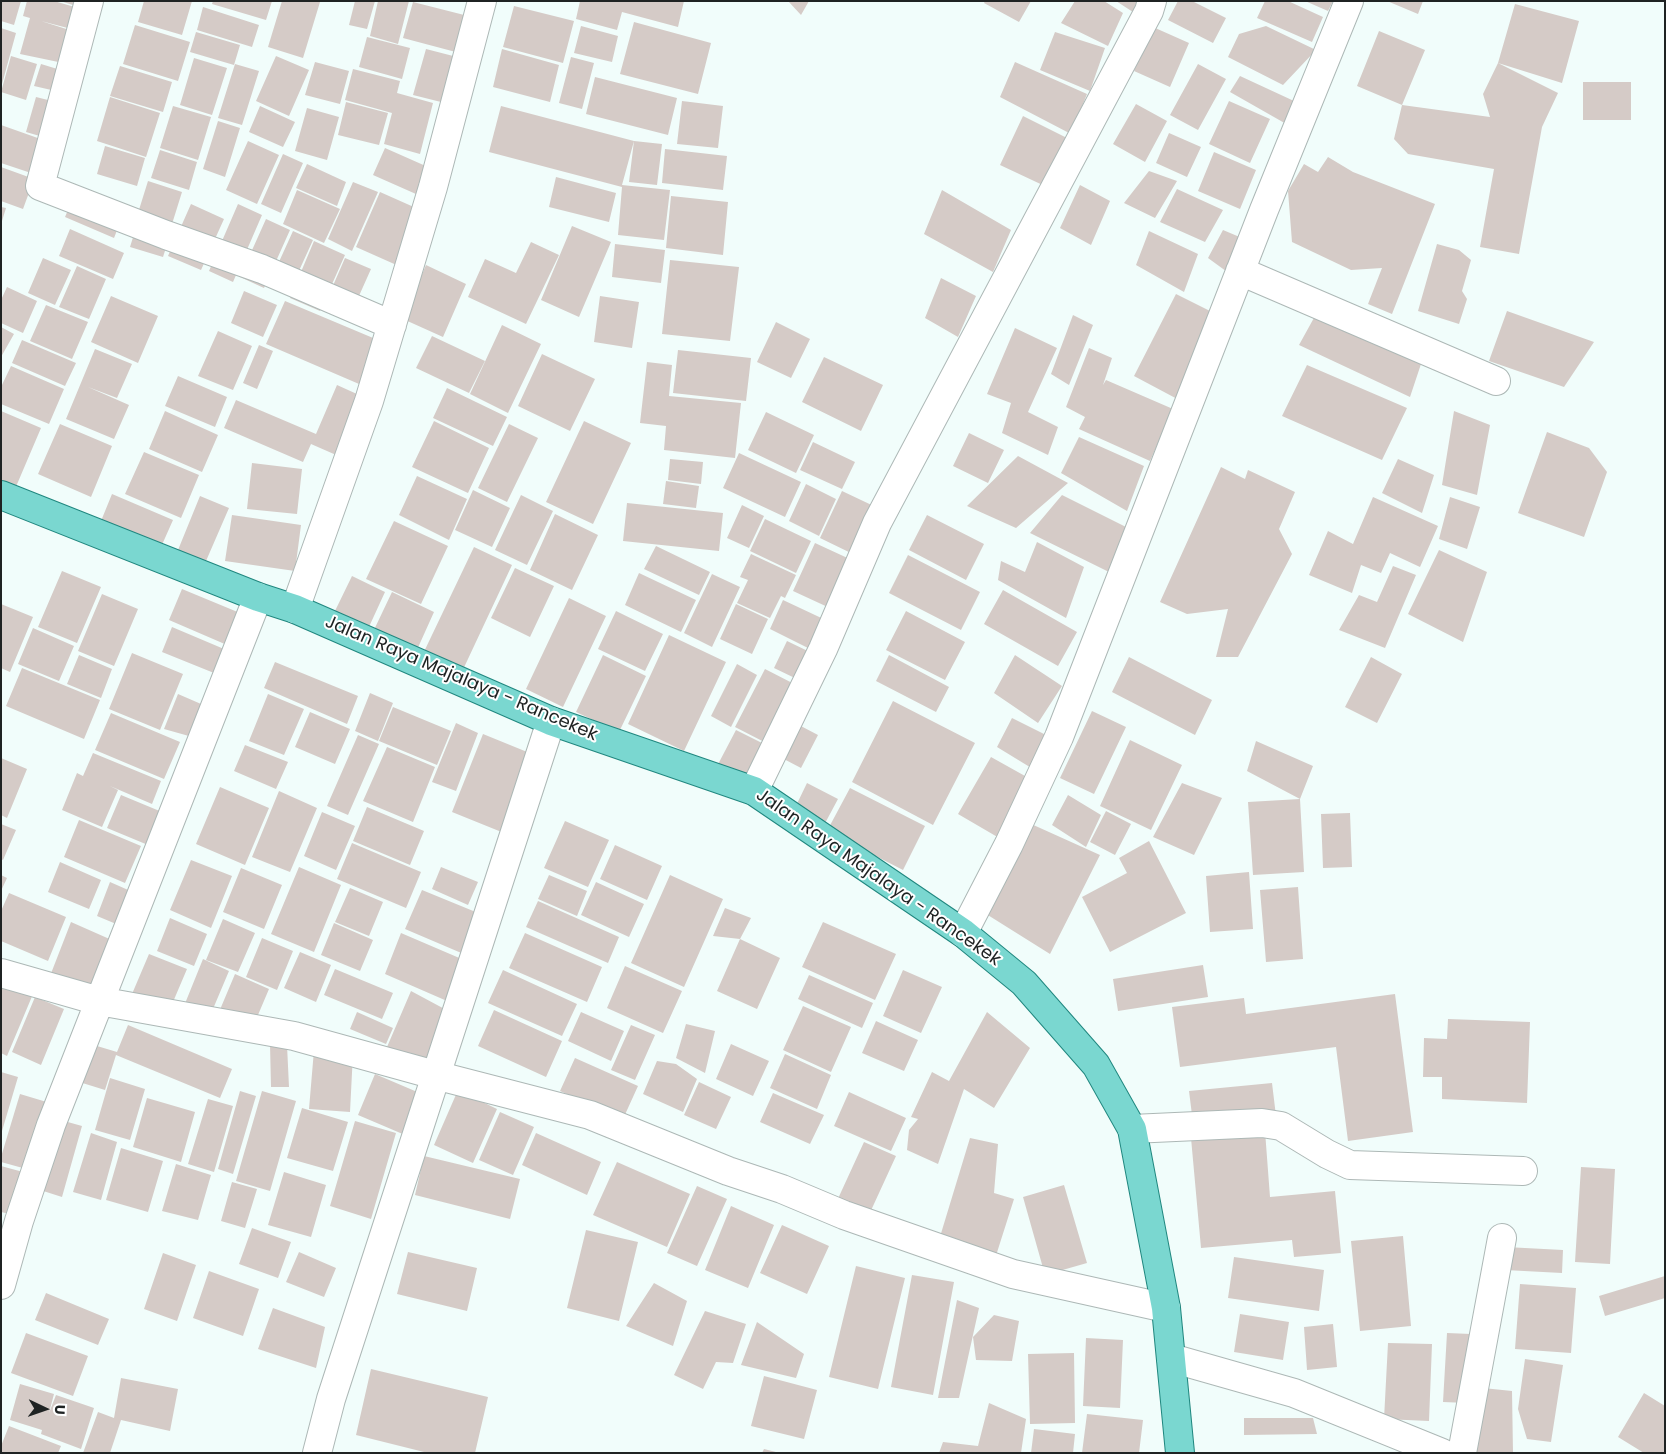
<!DOCTYPE html>
<html>
<head>
<meta charset="utf-8">
<style>
	body { margin:0 }
	#map { position:relative; width:1666px; height:1454px; overflow:hidden; background:#f1fdfb; font-family:Poppins,sans-serif }
	canvas { display:block }
	.frame { position:absolute; inset:0; border:2px solid #1f2323; pointer-events:none }
	.north { position:absolute; left:20px; top:1384px; width:50px; height:50px; -webkit-text-stroke:4px #fff; paint-order:stroke; rotate:93deg; font-size:14px; font-weight:700; line-height:20px; text-align:center; color:#1f2323 }
	.north::after { content:''; display:block; margin:auto; width:18px; height:22px; background:#1f2323; clip-path:polygon(50% 0,100% 100%,50% 72%,0 100%) }
</style>
</head>
<body>
<div id="map">
<canvas width="1666" height="1454"></canvas>
<div class="frame"></div>
<div class="north">U</div>
</div>
<script>
const context = document.querySelector('canvas').getContext('2d');
context.lineJoin = 'round';
function paint(path, color) { context.fillStyle = color; context.fill(path, 'evenodd'); }
function stroke(path, color, width, dash) { context.strokeStyle = color; context.lineWidth = width; context.lineCap = dash ? 'butt' : 'round'; context.setLineDash(dash || []); context.stroke(path); }
function write(font, color, halo, rows, align = 'center') {
  context.font = font + ' Poppins,sans-serif'; context.lineWidth = 4; context.setLineDash([]); context.textBaseline = 'middle'; context.strokeStyle = halo; context.fillStyle = color; for (const [text, x, y, turn = 0] of rows) {
    context.save(); context.translate(x, y); context.rotate((+turn || 0) * Math.PI / 180); context.textAlign = isNaN(turn) ? turn : align; if (halo) context.strokeText(text, 0, 0); context.fillText(text, 0, 0); context.restore();
  }
}
paint(new Path2D(`
	M1,1H21L14,25L1,21Z
	M27,1H54L85,10L79,31L41,21L79,33L68,64L20,54L30,18L23,16Z
	M60,1H88L86,9Z
	M144,1H192L182,35L138,22Z
	M213,1H272L266,20L212,4Z
	M282,1L320,2L303,58L268,47Z
	M355,1H375L367,29L349,25Z
	M378,1H409L398,44L370,36Z
	M580,1H684L678,27L622,12L617,30L576,19Z
	M788,1H809L801,15Z
	M985,1H1031L1019,22L984,3Z
	M1075,1H1104L1123,13L1108,46L1061,23Z
	M1116,1H1141L1136,14Z
	M1178,1H1192L1226,18L1213,43L1168,20Z
	M1265,1H1288L1323,17L1312,42L1257,18Z
	M1305,1H1333L1328,11Z
	M1387,1H1423L1418,14Z
	M413,2L476,18L467,55L403,38Z
	M1515,4L1579,21L1562,83L1498,63Z
	M514,6L574,21L563,63L503,47Z
	M203,7L259,25L252,47L197,30Z
	M634,22L711,43L698,94L620,74Z
	M135,25L190,42L178,81L123,64Z
	M581,26L618,36L612,62L574,53Z
	M1266,26L1316,50L1283,85L1228,57L1239,34Z
	M1153,27L1189,43L1170,87L1134,71Z
	M1,28L16,33L2,84L1,83Z
	M1379,31L1425,50L1402,105L1357,86Z
	M196,32L240,45L234,65L190,52Z
	M1055,32L1105,48L1090,91L1040,70Z
	M367,37L410,48L402,79L359,67Z
	M426,49L457,57L445,103L413,95Z
	M502,49L559,65L550,102L493,87Z
	M11,56L37,64L26,100L1,92Z
	M276,56L309,70L289,116L256,101Z
	M571,57L594,63L582,109L559,103Z
	M194,58L227,68L212,115L180,105Z
	M315,62L349,71L340,104L305,95Z
	M1015,62L1087,94L1071,134L1000,97Z
	M1498,63L1558,93L1542,127L1519,254L1480,247L1494,169L1408,154L1394,139L1402,105L1490,117L1483,94Z
	M41,64L64,71L60,92L34,86Z
	M235,64L259,71L242,125L218,118Z
	M1198,64L1226,79L1198,130L1170,115Z
	M120,66L172,82L163,112L110,96Z
	M353,69L400,81L397,93L433,103L420,154L384,144L392,113L345,100Z
	M1240,76L1294,101L1288,125L1230,92Z
	M595,77L677,98L668,135L586,114Z
	M1583,82H1631V120H1583Z
	M36,97L60,103L50,139L26,132Z
	M110,97L160,113L146,157L97,141Z
	M682,101L723,106L718,148L677,144Z
	M1229,101L1270,119L1250,163L1209,144Z
	M346,102L388,113L379,145L338,135Z
	M1136,104L1167,121L1145,162L1113,144Z
	M173,106L211,117L198,160L160,148Z
	M260,106L295,122L283,147L249,132Z
	M501,106L634,141L622,185L670,190L664,240L618,235L622,187L489,152Z
	M307,108L339,117L327,160L295,151Z
	M1023,116L1073,141L1049,188L1000,165Z
	M218,121L240,128L225,177L203,169Z
	M1,125L49,142L37,175L1,163Z
	M1169,133L1201,147L1187,177L1156,163Z
	M248,141L279,155L257,204L226,190Z
	M634,141L662,144L657,185L629,182Z
	M105,146L145,158L137,186L97,174Z
	M385,148L437,171L425,198L373,175Z
	M665,149L727,156L723,190L662,183Z
	M160,150L197,162L189,190L151,178Z
	M1214,152L1256,170L1240,209L1198,191Z
	M283,154L303,163L281,213L261,204Z
	M1328,157L1353,172L1435,204L1392,314L1368,304L1382,268L1351,270L1292,242L1288,191L1304,164L1318,172Z
	M307,164L346,182L337,206L296,188Z
	M1,167L34,179L23,209L1,201Z
	M1149,171L1177,181L1155,218L1124,203Z
	M556,177L616,193L609,222L549,207Z
	M148,181L182,192L172,224L138,213Z
	M353,182L378,192L352,251L328,239Z
	M1080,185L1110,201L1091,245L1060,228Z
	M77,189L125,210L114,238L65,217Z
	M1177,189L1223,210L1205,242L1160,222Z
	M297,190L340,209L324,243L283,224Z
	M942,190L1011,230L993,272L924,234Z
	M380,192L425,212L401,267L356,247Z
	M671,196L728,202L723,255L666,248Z
	M191,204L224,219L201,270L168,256Z
	M238,204L262,215L233,282L209,271Z
	M1,207L6,208L2,221H1Z
	M139,218L172,229L163,257L130,247Z
	M266,219L290,230L264,288L240,277Z
	M572,226L611,242L579,317L541,300Z
	M70,229L124,253L113,279L59,256Z
	M1223,230L1242,238L1230,274L1208,258Z
	M293,231L313,240L288,295L268,286Z
	M1149,231L1198,254L1184,292L1136,265Z
	M314,241L345,255L320,311L290,298Z
	M531,242L559,255L526,324L468,297L485,259L516,273Z
	M615,244L665,250L661,283L612,277Z
	M1437,244L1459,250L1471,260L1462,291L1467,299L1459,324L1418,311Z
	M43,258L71,270L55,305L28,293Z
	M345,258L371,269L350,316L325,304Z
	M670,260L739,267L730,341L662,334Z
	M426,265L466,284L443,337L403,319Z
	M77,266L106,279L89,319L59,307Z
	M941,278L976,296L958,337L925,318Z
	M7,287L37,301L23,333L1,323V300Z
	M244,291L277,305L263,337L231,323Z
	M1176,294L1214,313L1181,401L1134,376Z
	M111,296L158,316L138,363L91,342Z
	M600,296L639,302L632,348L594,342Z
	M285,301L385,343L366,387L266,344Z
	M46,305L88,322L72,359L30,341Z
	M1507,311L1594,342L1564,387L1489,361Z
	M1073,315L1093,325L1069,385L1051,374Z
	M1315,316L1421,364L1410,397L1299,345Z
	M776,322L810,339L791,378L757,362Z
	M502,325L541,344L508,413L470,394Z
	M1,327L14,334L1,357Z
	M1015,328L1057,348L1028,412L1058,427L1048,455L1002,433L1011,403L987,394Z
	M218,331L252,346L233,390L198,376Z
	M432,336L485,361L469,393L416,368Z
	M22,340L76,363L65,386L12,363Z
	M259,345L273,351L257,389L243,383Z
	M1089,348L1112,358L1103,385L1106,380L1173,409L1150,461L1079,429L1085,417L1066,407Z
	M95,349L132,364L117,398L88,387L129,405L114,439L66,419Z
	M678,350L751,358L746,401L673,393Z
	M542,354L595,379L570,431L518,406Z
	M824,357L883,385L861,431L802,402Z
	M647,362L672,365L669,396L741,403L735,458L664,450L666,426L640,423Z
	M1307,365L1407,408L1382,460L1282,416Z
	M11,366L64,389L49,424L1,404V387Z
	M178,376L227,397L215,427L165,406Z
	M337,385L368,399L343,458L311,444L303,462L224,428L236,400L316,434Z
	M447,388L507,417L493,446L433,418Z
	M1,411L41,428L15,489L1,484Z
	M165,411L218,435L202,472L149,449Z
	M1454,411L1490,425L1477,495L1442,485Z
	M766,412L814,435L796,473L748,450Z
	M434,421L489,448L468,493L412,467Z
	M584,421L631,443L593,524L546,502Z
	M60,424L112,446L91,497L38,474Z
	M509,424L538,438L507,502L478,488Z
	M1547,432L1589,448L1607,472L1584,537L1518,513Z
	M969,433L1004,450L988,483L953,466Z
	M1079,437L1144,466L1127,511L1061,473Z
	M813,442L855,462L842,489L800,470Z
	M144,452L199,475L181,518L125,494Z
	M739,453L801,482L785,517L723,488Z
	M1018,456L1068,483L1016,528L967,506Z
	M670,459L703,462L701,484L668,480Z
	M1398,459L1434,475L1422,513L1382,493Z
	M252,463L302,469L297,514L247,509Z
	M1221,467L1245,479L1248,470L1295,492L1279,529L1292,554L1238,657H1216L1228,609L1187,614L1160,602Z
	M417,476L467,499L449,540L399,515Z
	M666,481L699,486L696,508L663,504Z
	M806,484L836,499L819,536L789,521Z
	M473,490L510,508L492,547L455,530Z
	M842,491L880,509L857,556L820,538Z
	M112,494L173,520L161,547L101,521Z
	M521,495L553,511L527,565L495,550Z
	M1062,495L1128,528L1111,573L1030,533Z
	M200,496L229,508L206,561L178,550Z
	M1373,497L1438,526L1420,567L1390,553L1381,573L1361,565L1352,593L1309,575L1328,531L1353,544Z
	M1450,497L1480,507L1467,549L1439,539Z
	M627,503L723,513L719,551L623,541Z
	M742,505L764,516L749,548L727,538Z
	M555,514L598,535L572,590L530,570Z
	M232,515L301,525L295,571L225,561Z
	M927,515L984,544L966,580L909,550Z
	M765,519L811,541L796,573L750,551Z
	M394,521L448,546L421,604L366,579Z
	M1037,542L1084,567L1066,618L998,580L1001,561L1025,572Z
	M815,543L854,561L832,609L793,591Z
	M656,546L710,572L699,595L644,569Z
	M474,547L512,565L460,676L421,658Z
	M1439,550L1487,572L1463,642L1408,614Z
	M751,554L796,575L785,598L781,596L770,618L737,603L748,580L740,577Z
	M908,555L980,592L961,630L889,593Z
	M1393,566L1416,575L1385,648L1339,630L1359,595L1377,602Z
	M515,568L554,586L530,637L491,618Z
	M62,571L101,587L77,643L38,627Z
	M639,573L696,600L681,632L625,605Z
	M712,574L740,587L712,647L684,633Z
	M352,576L385,592L368,629L334,613Z
	M182,589L240,613L227,645L169,620Z
	M1003,590L1077,632L1058,666L984,624Z
	M392,592L434,612L416,652L373,632Z
	M102,594L138,609L114,666L78,651Z
	M569,598L606,616L563,707L526,689Z
	M783,600L832,623L818,653L770,629Z
	M1,604L33,617L10,672L1,668Z
	M736,604L768,619L752,654L720,639Z
	M616,611L663,634L645,671L598,649Z
	M906,611L965,642L945,680L886,650Z
	M172,627L224,649L214,673L162,652Z
	M33,628L74,646L59,681L18,664Z
	M669,635L726,662L684,751L628,724Z
	M787,641L814,654L801,681L774,668Z
	M132,653L183,674L160,730L109,709Z
	M79,655L112,669L101,698L67,684Z
	M603,655L646,676L619,732L576,712Z
	M889,655L949,687L936,712L876,681Z
	M1015,655L1062,686L1038,723L994,693Z
	M1129,657L1212,700L1195,735L1112,692Z
	M1371,657L1402,674L1377,723L1345,707Z
	M275,662L358,696L347,724L264,688Z
	M737,664L757,675L731,727L711,716Z
	M22,668L100,700L84,739L6,706Z
	M765,669L802,688L772,746L735,727Z
	M370,693L393,703L378,741L355,731Z
	M178,694L208,707L196,738L164,729Z
	M268,694L304,709L284,755L249,741Z
	M893,701L975,743L933,825L852,782Z
	M393,707L451,731L437,765L379,741Z
	M1092,711L1126,727L1094,794L1060,778Z
	M310,712L350,729L335,764L295,747Z
	M111,713L180,742L164,779L95,750Z
	M1012,718L1052,738L1033,769L997,747Z
	M456,723L478,733L456,791L432,782Z
	M797,724L818,735L801,768L780,757Z
	M736,730L768,746L747,786L715,770Z
	M483,734L537,756L504,833L452,812Z
	M358,735L379,744L348,815L327,806Z
	M1130,740L1182,765L1151,830L1100,806Z
	M1256,741L1313,766L1300,799L1304,872L1253,875L1248,802L1300,799L1247,771Z
	M245,745L288,762L276,789L234,771Z
	M387,747L435,767L413,822L363,801Z
	M93,753L161,781L152,804L110,786L118,790L102,827L62,810L77,773L83,776Z
	M991,757L1025,776L1006,842L958,814Z
	M1,758L27,769L7,818L1,815Z
	M807,783L838,799L823,827L793,812Z
	M1182,783L1222,798L1194,855L1153,837Z
	M220,787L269,808L245,865L196,844Z
	M850,788L925,826L903,870L827,831Z
	M279,791L317,808L290,872L252,857Z
	M121,795L162,812L148,845L107,828Z
	M1068,795L1101,815L1086,847L1052,825Z
	M367,807L424,831L410,865L353,841Z
	M1106,811L1131,824L1115,855L1090,842Z
	M322,812L355,826L336,870L304,856Z
	M1350,813L1352,867L1323,868L1321,814Z
	M79,820L141,846L125,883L64,857Z
	M565,821L609,840L588,887L544,868Z
	M1029,823L1100,855L1050,954L983,912Z
	M1,824L16,830L3,860L1,859Z
	M1149,841L1186,913L1110,952L1082,897L1127,873L1119,858Z
	M352,843L421,872L406,908L337,879Z
	M615,845L662,866L647,900L600,879Z
	M191,860L232,876L211,928L170,910Z
	M60,862L101,880L89,909L48,892Z
	M299,867L341,885L314,952L271,934Z
	M441,867L478,882L468,905L432,889Z
	M241,868L282,885L264,929L223,912Z
	M1249,872L1253,929L1210,932L1206,876Z
	M1,875L7,878L1,891Z
	M549,875L587,891L577,916L538,899Z
	M670,875L723,899L684,987L631,963Z
	M110,882L135,893L121,926L97,916Z
	M596,882L644,904L629,937L581,915Z
	M1298,887L1303,959L1266,962L1260,890Z
	M350,888L383,902L369,936L335,922Z
	M422,890L483,915L466,955L405,929Z
	M9,893L66,917L48,961L1,941V911Z
	M538,901L619,937L608,963L526,927Z
	M725,908L751,918L740,939L713,936Z
	M170,918L207,934L194,966L157,951Z
	M223,919L255,933L238,972L206,960Z
	M71,922L114,941L92,994L50,976Z
	M823,922L896,954L875,1000L802,967Z
	M334,923L373,940L360,971L321,955Z
	M401,933L464,960L447,1001L385,974Z
	M525,933L602,967L587,1002L509,968Z
	M262,938L293,951L277,990L246,977Z
	M740,939L780,958L757,1009L717,991Z
	M300,952L331,965L316,1002L284,988Z
	M149,954L187,969L170,1009L132,994Z
	M203,959L229,971L210,1016L184,1006Z
	M1203,965L1208,997L1118,1011L1113,979Z
	M625,966L682,991L663,1033L607,1008Z
	M335,969L393,993L382,1019L324,995Z
	M503,970L577,1004L562,1036L488,1003Z
	M903,970L942,987L921,1033L883,1016Z
	M235,974L269,989L255,1022L219,1012Z
	M809,975L873,1003L862,1028L798,999Z
	M4,982L33,994L7,1056L1,1053V989Z
	M411,991L452,1013L433,1065L387,1047Z
	M1395,994L1413,1132L1348,1141L1336,1047L1180,1067L1172,1007L1244,998L1246,1014Z
	M35,997L64,1009L41,1065L12,1052Z
	M803,1006L851,1027L831,1072L783,1050Z
	M494,1010L562,1041L546,1077L478,1046Z
	M357,1012L393,1028L386,1044L350,1029Z
	M581,1012L624,1031L611,1061L568,1041Z
	M987,1012L1030,1048L994,1108L964,1089L938,1164L907,1150L909,1130L918,1119L911,1117L932,1072L949,1081Z
	M1448,1019L1530,1022L1527,1103L1442,1099V1077H1423L1424,1038L1447,1039Z
	M876,1021L918,1040L904,1071L862,1053Z
	M686,1024L715,1031L705,1073L676,1058Z
	M128,1025L232,1069L220,1098L116,1055L105,1090L76,1081L87,1043L117,1052Z
	M631,1025L655,1035L635,1080L611,1070Z
	M270,1044L287,1045L289,1087H271Z
	M731,1044L769,1061L753,1096L716,1079Z
	M314,1050L353,1053L350,1112L309,1109Z
	M785,1054L831,1075L817,1109L770,1088Z
	M575,1058L638,1086L623,1119L560,1091Z
	M657,1061L676,1064L697,1079L683,1112L643,1094Z
	M1,1072L18,1077L2,1131H1Z
	M375,1074L422,1094L405,1135L358,1115Z
	M110,1078L145,1089L130,1140L95,1130Z
	M699,1082L731,1097L716,1129L684,1115Z
	M1272,1083L1276,1116L1193,1123L1189,1091Z
	M458,1090L497,1109L473,1163L434,1145Z
	M240,1091L256,1096L233,1174L218,1169Z
	M262,1091L296,1101L270,1191L236,1181Z
	M849,1092L906,1118L891,1151L834,1126Z
	M773,1093L824,1115L810,1144L760,1122Z
	M20,1094L50,1103L30,1170L1,1162V1157Z
	M147,1098L195,1112L181,1162L133,1147Z
	M208,1099L233,1106L214,1172L188,1164Z
	M302,1108L348,1122L333,1171L287,1158Z
	M500,1112L534,1127L513,1175L479,1160Z
	M57,1119L82,1126L62,1197L37,1189Z
	M355,1121L396,1133L371,1219L330,1206Z
	M1265,1131L1270,1197L1335,1191L1341,1253L1294,1257L1292,1240L1201,1248L1191,1138Z
	M91,1133L117,1142L101,1200L73,1192Z
	M536,1133L601,1162L587,1195L522,1165Z
	M970,1138L998,1144L994,1193L1014,1199L993,1265L939,1240Z
	M864,1142L896,1156L868,1217L836,1203Z
	M121,1148L163,1161L148,1212L106,1200Z
	M424,1156L520,1179L510,1219L415,1195Z
	M617,1162L690,1194L667,1247L593,1215Z
	M176,1164L211,1175L198,1220L162,1211Z
	M1,1166L23,1172L10,1214L1,1212Z
	M1581,1167L1615,1169L1610,1264L1575,1262Z
	M284,1172L326,1185L311,1237L268,1225Z
	M232,1182L257,1189L245,1228L221,1221Z
	M1064,1185L1087,1263L1045,1275L1023,1197Z
	M697,1186L727,1199L697,1266L667,1253Z
	M731,1206L774,1225L748,1288L705,1270Z
	M782,1225L829,1246L807,1294L760,1273Z
	M252,1228L291,1242L278,1278L239,1264Z
	M586,1230L638,1242L619,1321L567,1308Z
	M1403,1236L1411,1326L1360,1331L1351,1241Z
	M1506,1247L1563,1250L1562,1273L1505,1270Z
	M299,1252L336,1268L324,1297L286,1282Z
	M408,1252L477,1268L467,1311L397,1294Z
	M163,1253L196,1265L177,1321L144,1309Z
	M1234,1257L1324,1270L1319,1311L1228,1298Z
	M856,1266L905,1278L878,1389L829,1377Z
	M209,1271L259,1289L243,1336L193,1318Z
	M912,1275L954,1282L933,1395L891,1387Z
	M1665,1276V1298L1605,1316L1599,1296Z
	M654,1283L687,1301L673,1346L626,1326Z
	M1520,1284L1576,1288L1571,1353L1515,1349Z
	M46,1293L109,1319L98,1345L35,1320Z
	M957,1300L979,1308L959,1398H938Z
	M273,1308L325,1327L316,1368L258,1349Z
	M705,1311L746,1324L733,1363L716,1362L703,1389L674,1375Z
	M1240,1314L1289,1322L1283,1360L1234,1352Z
	M994,1315L1019,1321L1012,1361L976,1360L973,1337Z
	M757,1322L804,1354L796,1378L741,1365Z
	M1333,1324L1337,1367L1307,1370L1304,1327Z
	M26,1333L88,1356L73,1396L11,1373Z
	M1447,1333L1471,1334L1467,1403L1443,1402Z
	M1086,1338L1123,1340L1120,1408L1083,1406Z
	M1388,1343L1432,1344L1429,1421L1384,1419Z
	M1074,1353L1075,1423L1030,1424L1028,1354Z
	M1525,1359L1563,1365L1551,1442L1527,1439L1518,1409Z
	M371,1369L488,1397L475,1453H428L356,1435Z
	M764,1376L817,1390L804,1439L751,1426Z
	M121,1378L178,1389L170,1431L121,1420L110,1453H83L98,1412L114,1418Z
	M20,1384L54,1394L49,1413L56,1395L94,1408L81,1449L41,1434L42,1430L10,1420Z
	M1483,1388L1512,1391L1513,1453H1470Z
	M1644,1393L1665,1406V1453H1644L1618,1437Z
	M989,1403L1026,1419L1021,1453H939L943,1442L978,1446Z
	M1087,1414L1143,1420L1139,1453H1082Z
	M1244,1418H1313L1317,1434L1244,1435Z
	M9,1426L61,1446L58,1453H1V1446Z
	M1034,1429L1075,1434L1073,1453H1031Z
	M764,1449L776,1452V1453H762Z`), '#d5cbc7');
const minor = new Path2D(`
	M89,1L40,186L166,235L262,269L392,325
	M1240,271L1496,381
	M295,609L369,401L433,187L482,1
	M754,791L823,649L877,523L1149,11L1152,1
	M963,933L1009,844L1059,737L1264,210L1349,1
	M1,973L99,1001L294,1036L435,1075L590,1115L728,1171L782,1189L844,1215L1013,1274L1166,1308
	M1132,1129L1262,1123L1281,1126L1327,1154L1350,1165L1523,1171
	M1,1285L19,1221L51,1125L258,597
	M1171,1358L1294,1393L1442,1453
	M317,1453L331,1399L551,721
	M1462,1453L1502,1238`);
const major = new Path2D(`
	M1,495L258,597L295,609L551,721L754,791L963,933L1024,983L1096,1065L1132,1129L1166,1308L1180,1453`);
stroke(minor, '#adb8b6', 30);
stroke(major, '#20877f', 30);
stroke(minor, '#fff', 28);
stroke(major, '#7ad7d0', 28);
write('18px', '#1f2323', '#fff', [
	["Jalan Raya Majalaya - Rancekek",461,679,23],
	["Jalan Raya Majalaya - Rancekek",878,878,35]
]);
</script>
</body>
</html>
